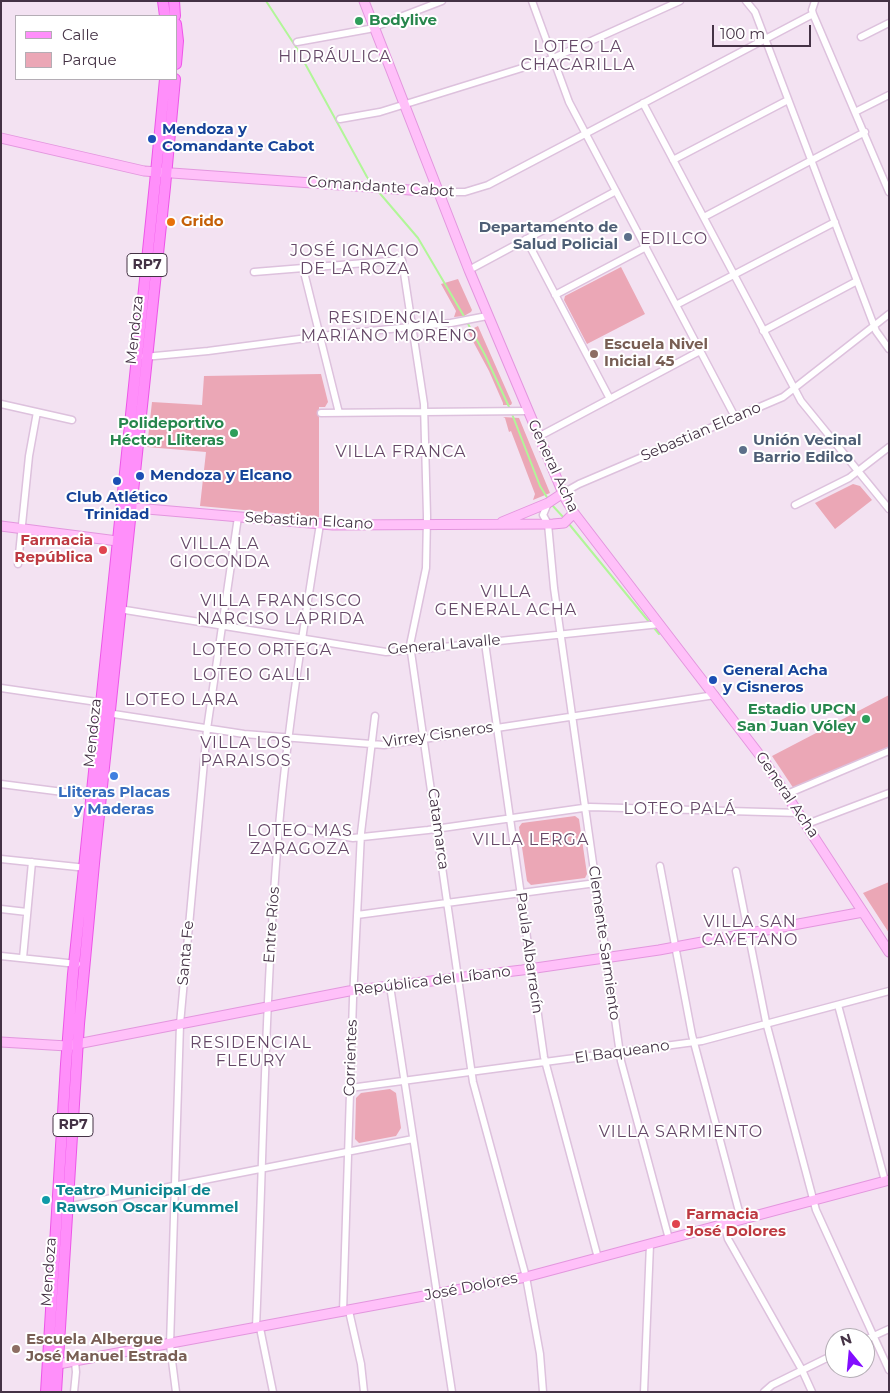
<!DOCTYPE html>
<html>
<head>
<meta charset="utf-8">
<style>
	body { margin:0 }
	#map { position:relative; width:890px; height:1393px; overflow:hidden; background:#f3e2f2; font-family:Montserrat,sans-serif }
	canvas { display:block }
	.frame { position:absolute; inset:0; border:2px solid #443245; pointer-events:none }
	.legend { position:absolute; left:15px; top:15px; width:162px; height:65px; box-sizing:border-box; background:#fff; border:1px solid #b4adb5; margin:0; padding:6px 9px; list-style:none; font-size:15px; color:#443245 }
	.legend li { display:flex; align-items:center; gap:10px; height:25px }
	.legend b { width:25px; border:1px solid #b4adb5 }
	.north { position:absolute; left:825px; top:1328px; width:50px; height:50px; box-sizing:border-box; background:#fff; border:1px solid #b4adb5; border-radius:50%; rotate:343deg; font-size:14px; font-weight:700; line-height:20px; text-align:center; color:#443245 }
	.north::after { content:''; display:block; margin:auto; width:18px; height:22px; background:#820dff; clip-path:polygon(50% 0,100% 100%,50% 72%,0 100%) }
	.scale { position:absolute; left:712px; top:25px; width:99px; height:22px; box-sizing:border-box; border:2px solid #443245; border-top:0; padding-left:6px; font-size:15px; line-height:18px; white-space:nowrap; color:#443245; -webkit-text-stroke:4px #fff; paint-order:stroke }
</style>
</head>
<body>
<div id="map">
<canvas width="890" height="1393"></canvas>
<div class="frame"></div>
<ul class="legend">
<li><b style="height:6px;background:#ff8ffa"></b>Calle</li>
<li><b style="height:14px;background:#eba7b6"></b>Parque</li>
</ul>
<div class="north">N</div>
<div class="scale">100 m</div>
</div>
<script>
const context = document.querySelector('canvas').getContext('2d');
context.lineJoin = 'round';
function paint(path, color) { context.fillStyle = color; context.fill(path, 'evenodd'); }
function stroke(path, color, width, dash) { context.strokeStyle = color; context.lineWidth = width; context.lineCap = dash ? 'butt' : 'round'; context.setLineDash(dash || []); context.stroke(path); }
function write(font, color, halo, rows, align = 'center') {
  context.font = font + ' Montserrat,sans-serif'; context.lineWidth = 4; context.setLineDash([]); context.textBaseline = 'middle'; context.strokeStyle = halo; context.fillStyle = color; for (const [text, x, y, turn = 0] of rows) {
    context.save(); context.translate(x, y); context.rotate((+turn || 0) * Math.PI / 180); context.textAlign = isNaN(turn) ? turn : align; if (halo) context.strokeText(text, 0, 0); context.fillText(text, 0, 0); context.restore();
  }
}
paint(new Path2D(`
	M621,267L645,314L587,344L564,300L565,296Z
	M458,279L472,310L471,312L464,316L454,317L456,311L441,284Z
	M478,326L512,403L511,405H503V403L489,371L468,332L463,330L472,329Z
	M321,374L328,402L325,407H319V517L200,506L206,452L147,447L152,402L202,405L204,376Z
	M503,417L519,418L550,493L533,500L535,494L511,431L509,432L505,418Z
	M853,484L860,486L872,500L835,529L815,503Z
	M889,695V749L794,789L772,756Z
	M575,816L579,819L587,874L585,878L531,885L527,881L519,827L522,823Z
	M889,882V933L863,893Z
	M390,1089L396,1093L401,1128L396,1136L359,1143L355,1139L356,1098L361,1093Z`), '#eba7b6');
stroke(new Path2D(`
	M266,1L296,47L367,177L373,185
	M377,190L418,238L465,318
	M467,322L485,355L510,409
	M512,414L540,486L548,499
	M552,505L564,518
	M569,524L659,634`), '#b1f698', 2);
const street = new Path2D(`
	M532,1L569,102L735,417
	M746,1L755,12L876,331L889,349
	M815,1L812,10L813,14L889,192
	M861,37L889,23
	M297,42L369,29L442,1
	M643,103L801,401L889,509
	M855,112L889,95
	M340,119L380,112L551,59L680,1
	M673,160L788,100
	M438,192H465L488,185L813,14
	M704,217L865,132
	M526,239L610,399
	M303,268L339,413
	M469,270L616,191
	M254,272L402,260L424,404L427,516L426,568L410,645L473,1082L526,1277L540,1354L543,1392
	M555,295L646,247
	M676,305L835,222
	M763,331L857,281
	M144,357L208,351L330,335L451,323L487,316
	M1,404L72,420
	M321,413L527,411
	M538,437L700,351
	M563,493L579,484L783,397L889,314
	M548,503L543,515L548,524L554,588L621,1061L669,1239
	M795,505L849,478L889,447
	M18,564L29,456L37,412
	M119,609L386,652L424,649L660,624
	M485,643L544,1057L598,1258
	M1,688L104,703
	M107,713L244,734L384,745L715,695
	M1,784L94,796
	M787,794L889,751
	M807,824L889,793
	M279,825L353,838L428,830L590,807L799,813
	M1,859L87,868
	M660,866L692,1035L741,1219
	M736,871L766,1022L816,1210L889,1370
	M1,909L27,912
	M357,915L596,883
	M1,956L77,964
	M23,958L32,862
	M390,986L452,1392
	M838,1005L885,1181
	M350,1088L702,1041L889,991
	M66,1207L413,1139
	M724,1224L728,1239L802,1370L812,1392
	M349,1311L361,1364L364,1392
	M343,1312L353,999L361,833L375,716
	M256,1328C263,1161 265,993 279,826C288,725 304,624 320,524
	M260,1328L273,1392
	M865,1340L889,1329
	M74,1392L76,1372L75,1362
	M176,1392L170,1345L180,1024L207,729L238,517
	M644,1392L650,1244
	M764,1392L772,1385L835,1354`);
const secondary = new Path2D(`
	M364,1L469,270L565,498L574,513L765,762L889,952
	M1,138L144,171L438,192
	M124,507L333,525L553,524L564,523L574,513
	M502,522L548,503L563,493
	M1,526L125,542
	M1,1042L67,1046L349,991L522,970L659,950L863,912
	M53,1365L526,1277L889,1180`);
const primary = new Path2D(`
	M163,1L165,16
	M174,1L175,16
	M176,24L178,41L176,64
	M46,1392L66,1064L73,974L155,183L165,79
	M56,1392L79,1024L95,853L165,187L175,79`);
stroke(street, '#ddc1dd', 9);
stroke(secondary, '#e396de', 11);
stroke(primary, '#ed56e8', 12);
stroke(street, '#fff', 6);
stroke(secondary, '#ffc0f9', 9);
stroke(primary, '#ff8ffa', 10);
for (const [x, y, r, color] of [
	[359,21,5,"#2e9e5b"],
	[152,139,5,"#1a4fb4"],
	[171,222,5,"#e8710a"],
	[628,237,5,"#5c6f8a"],
	[594,354,5,"#8d6e63"],
	[234,433,5,"#2e9e5b"],
	[743,450,5,"#5c6f8a"],
	[140,476,5,"#1a4fb4"],
	[117,481,5,"#1a4fb4"],
	[103,550,5,"#e0444e"],
	[713,680,5,"#1a4fb4"],
	[866,719,5,"#2e9e5b"],
	[114,776,5,"#3f7fe0"],
	[46,1200,5,"#0f9aa8"],
	[676,1224,5,"#e0444e"],
	[16,1349,5,"#8d6e63"]
]) { const dot = new Path2D(); dot.arc(x, y, r, 0, 2 * Math.PI); context.fillStyle = color; context.fill(dot); stroke(dot, '#fff', 2); }
for (const [x, y, w] of [
	[147,265,40],
	[73,1125,40]
]) { const box = new Path2D(); box.roundRect(x - w / 2, y - 11.5, w, 23, 4); context.fillStyle = '#fff'; context.fill(box); stroke(box, '#443245', 1); }
write('bold 14px', '#443245', null, [
	["RP7",147,265],
	["RP7",73,1125]
]);
write('bold 15px', '#27864d', '#fff', [
	["Bodylive",369,21,"left"],
	["Polideportivo",224,424],
	["Héctor Lliteras",224,441],
	["Estadio UPCN",856,710],
	["San Juan Vóley",856,727]
], 'right');
write('bold 15px', '#164399', '#fff', [
	["Mendoza y",162,130],
	["Comandante Cabot",162,147],
	["Mendoza y Elcano",150,476],
	["Club Atlético",117,498,"center"],
	["Trinidad",117,515,"center"],
	["General Acha",723,671],
	["y Cisneros",723,688]
], 'left');
write('15px', '#443245', '#fff', [
	["Comandante Cabot",381,187,4],
	["Mendoza",135,330,-84],
	["Sebastian Elcano",701,432,-23],
	["General Acha",553,466,65],
	["Sebastian Elcano",309,521,3],
	["General Lavalle",444,645,-5],
	["Mendoza",93,733,-84],
	["Virrey Cisneros",438,735,-8],
	["General Acha",787,795,56],
	["Catamarca",438,829,82],
	["Entre Ríos",272,925,-86],
	["Clemente Sarmiento",604,943,82],
	["Santa Fe",186,953,-85],
	["Paula Albarracín",529,953,82],
	["República del Líbano",432,981,-7],
	["El Baqueano",622,1052,-8],
	["Corrientes",351,1058,-88],
	["Mendoza",49,1272,-86],
	["José Dolores",471,1287,-11]
]);
write('bold 15px', '#c56008', '#fff', [
	["Grido",181,222]
], 'left');
write('bold 15px', '#4e5e75', '#fff', [
	["Departamento de",618,228],
	["Salud Policial",618,245],
	["Unión Vecinal",753,441,"left"],
	["Barrio Edilco",753,458,"left"]
], 'right');
write('bold 15px', '#785e54', '#fff', [
	["Escuela Nivel",604,345],
	["Inicial 45",604,362],
	["Escuela Albergue",26,1340],
	["José Manuel Estrada",26,1357]
], 'left');
write('bold 15px', '#be3a42', '#fff', [
	["Farmacia",93,541],
	["República",93,558],
	["Farmacia",686,1215,"left"],
	["José Dolores",686,1232,"left"]
], 'right');
write('bold 15px', '#366cbe', '#fff', [
	["Lliteras Placas",114,793],
	["y Maderas",114,810]
]);
write('bold 15px', '#0d838f', '#fff', [
	["Teatro Municipal de",56,1191],
	["Rawson Oscar Kummel",56,1208]
], 'left');
context.letterSpacing = '1px';
write('16px', '#664968', '#fff', [
	["LOTEO LA",578,47],
	["CHACARILLA",578,65],
	["HIDRÁULICA",335,57],
	["EDILCO",674,239],
	["JOSÉ IGNACIO",355,251],
	["DE LA ROZA",355,269],
	["RESIDENCIAL",389,318],
	["MARIANO MORENO",389,336],
	["VILLA FRANCA",401,452],
	["VILLA LA",220,544],
	["GIOCONDA",220,562],
	["VILLA",506,592],
	["GENERAL ACHA",506,610],
	["VILLA FRANCISCO",281,601],
	["NARCISO LAPRIDA",281,619],
	["LOTEO ORTEGA",262,650],
	["LOTEO GALLI",252,675],
	["LOTEO LARA",182,700],
	["VILLA LOS",246,743],
	["PARAISOS",246,761],
	["LOTEO PALÁ",680,809],
	["LOTEO MAS",300,831],
	["ZARAGOZA",300,849],
	["VILLA LERGA",531,840],
	["VILLA SAN",750,922],
	["CAYETANO",750,940],
	["RESIDENCIAL",251,1043],
	["FLEURY",251,1061],
	["VILLA SARMIENTO",681,1132]
]);
context.letterSpacing = '0px';
</script>
</body>
</html>
